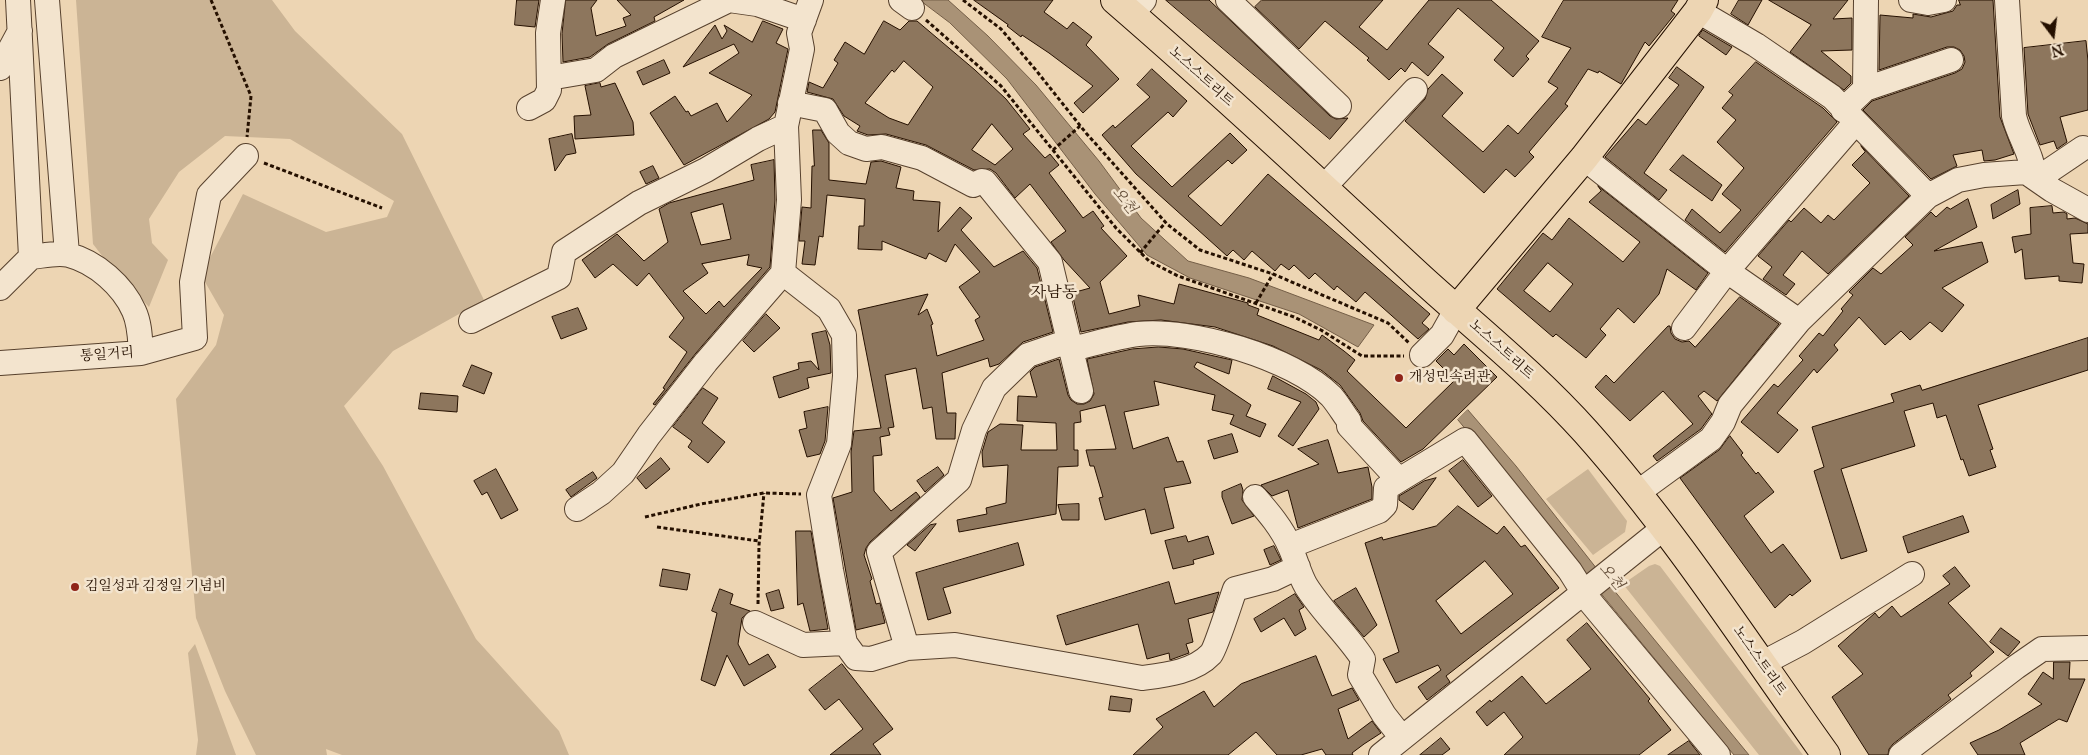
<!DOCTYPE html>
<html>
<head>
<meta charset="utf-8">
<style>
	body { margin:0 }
	#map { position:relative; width:2088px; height:755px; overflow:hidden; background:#edd5b3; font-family:"IM FELL Great Primer",serif }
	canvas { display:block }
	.north { position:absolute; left:2028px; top:10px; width:50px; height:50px; -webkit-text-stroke:4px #f3e4ce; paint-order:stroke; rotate:165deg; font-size:14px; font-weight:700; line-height:20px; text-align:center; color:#251000 }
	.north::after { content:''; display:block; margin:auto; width:18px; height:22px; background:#251000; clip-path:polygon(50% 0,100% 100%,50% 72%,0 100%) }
</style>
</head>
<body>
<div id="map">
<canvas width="2088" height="755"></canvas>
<div class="north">N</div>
</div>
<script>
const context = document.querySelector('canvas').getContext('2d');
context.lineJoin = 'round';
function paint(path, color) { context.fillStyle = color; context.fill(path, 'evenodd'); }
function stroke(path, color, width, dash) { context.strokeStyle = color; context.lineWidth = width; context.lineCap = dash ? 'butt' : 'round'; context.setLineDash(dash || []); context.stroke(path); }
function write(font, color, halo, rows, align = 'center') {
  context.font = font + ' "IM FELL Great Primer","Noto Serif KR",serif'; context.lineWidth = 5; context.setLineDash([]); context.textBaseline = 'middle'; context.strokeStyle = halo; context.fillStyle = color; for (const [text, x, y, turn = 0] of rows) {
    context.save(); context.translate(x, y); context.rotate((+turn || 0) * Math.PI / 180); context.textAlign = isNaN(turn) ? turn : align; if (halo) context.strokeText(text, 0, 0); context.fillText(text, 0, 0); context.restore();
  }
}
paint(new Path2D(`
	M76,0H272L295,31L402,134L484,300L393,351L344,406L383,466L476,639L559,731L569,755H342L326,749L327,755H256L225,691L196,618L176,399L216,345L224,315L201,275L243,194L326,232L387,217L394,201L290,139L225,136L179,172L149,219L152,243L168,260L149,307L113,270L93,244Z
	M1588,469L1627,521L1625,532L1593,555L1546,499Z
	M1655,564L1660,566L1803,755H1759L1623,584L1649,566Z
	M195,644L236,755H196L198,740L188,653Z`), '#cbb495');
const water = new Path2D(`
	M920,0H948L988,36L1036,85L1099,161L1141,218L1188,261L1249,278L1374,325L1358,347L1299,314L1190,278L1147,255L1095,194L1007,79L950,23Z
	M1468,410L1516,466L1608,583L1749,755H1734L1458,420Z`);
paint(water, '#a99276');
stroke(water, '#745e47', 1);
const building = new Path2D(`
	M517,0H539L535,27L515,25Z
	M566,0H597L591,8L596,36L626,26L623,18L631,15L617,0H684L654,17L655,21L608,44L590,57L563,62L562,34Z
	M974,0H1053L1044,12L1067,29L1073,22L1092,37L1086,45L1119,79L1083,113L1074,103L1093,86L1049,53L1022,35L1021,37L1007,26L1008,25Z
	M1166,0H1209L1330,116L1336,119L1348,118L1330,139Z
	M1262,0H1383L1359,27L1387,50L1429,0H1491L1539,41L1526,56L1529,59L1513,77L1494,60L1504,48L1458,8L1428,44L1444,57L1428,76L1412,62L1405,72L1401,68L1389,80L1367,60L1369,58L1325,21L1299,49L1255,7Z
	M1564,0H1678L1671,11L1675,14L1649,46L1645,42L1621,84L1599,71L1598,73L1588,69L1565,104L1568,106L1529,152L1534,157L1515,177L1506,169L1484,193L1405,121L1425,99L1428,89L1442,74L1463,93L1442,116L1483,152L1508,125L1518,134L1558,88L1548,82L1571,48L1542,37Z
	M1739,0H1762L1748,25L1731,14Z
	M1769,0H1848L1833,19L1852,18V50L1821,51L1851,76V83L1844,90L1790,52L1811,25Z
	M1959,0H1993L2000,117L2014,154L1995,160L1984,161L1982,150L1953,155L1957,166L1931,179L1863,110L1872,101L1955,73L1962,69L1965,62L1964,56L1960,50L1954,47H1947L1879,70L1880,15L1913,18V14L1931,17L1953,11L1957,5H1960Z
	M763,21L783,29L776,43L788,49L775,112L769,119L684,165L650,113L675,96L686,112L688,111L691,116L717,103L727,122L752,95L709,73L739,53L734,44L683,67L715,25L722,39L727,31L724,25L752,42Z
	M884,21L900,30L909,21H917L975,70L1006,99L1030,129L1023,134L1045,158L1050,154L1059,165L1049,173L1083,218L1093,211L1104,226L1101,228L1127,256L1100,282L1109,314L1140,306L1138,295L1174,304L1179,284L1248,303V305L1259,309L1257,315L1319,340L1322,335L1344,351L1355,360L1347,371L1406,428L1455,380L1436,361L1448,349L1454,355L1464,344L1497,377L1423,449L1401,462L1363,421L1360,413L1340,385L1321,370L1273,346L1215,327L1161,320L1128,322L1081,332L1072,293L1090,288L1064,260L1051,242L1066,231L1030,184L1015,198L996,173L990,169L974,170L926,145L886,134L868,135L857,131L860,126L844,116L833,99L807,92L809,82L823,88L838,63L834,60L845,42L864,54ZM904,61L933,87L908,125L889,118L865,103L892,70L894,72ZM992,124L1013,149L995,165L972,150Z
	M1703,30L1732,47L1726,55L1699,36Z
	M2086,41L2088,61V110L2060,117L2067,142L2057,149L2054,141L2040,145L2028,114L2024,48Z
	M664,60L670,73L643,85L637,72Z
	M1756,62L1823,108L1837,122L1725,252L1685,220L1692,209L1720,233L1741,210L1722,194L1744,168L1717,142L1736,120L1722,108L1733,95L1729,92Z
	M1677,67L1704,87L1644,173L1667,190L1659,200L1605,157L1638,119L1646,125L1679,85L1669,78Z
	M1152,69L1187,101L1173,117L1168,112L1131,146L1172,187L1230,133L1247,150L1232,164L1228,160L1188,196L1221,226L1268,174L1430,314L1422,323L1429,329L1418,339L1365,292L1356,302L1337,286L1334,290L1315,273L1309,279L1294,265L1289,270L1281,264L1275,271L1252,251L1244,260L1233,250L1227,256L1136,174L1102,135L1113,125L1115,128L1150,97L1137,85Z
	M600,83L601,87L615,83L633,122L634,135L575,139L574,116L591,115L585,86Z
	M813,130H821L829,143V180L866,184L871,162L881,161L901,167L896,188L914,191L913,200L940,202L938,232L960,207L972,218L961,230L994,267L1023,251L1037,268L1053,332L1023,342L999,364L990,367L988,358L942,373L947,413H956L955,439H936L932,407L923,409L916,368L885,375L894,427L888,428L890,435L880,437L882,455L873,456L874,491L891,511L916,492L920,497L870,542L866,548L864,555L872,579L870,581L876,604L880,603L885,623L856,630L833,498L852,492L851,452L854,431L881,428L858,310L928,294L918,315L927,309L933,324L931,325L937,356L984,340L975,320L980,317L959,287L980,272L955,244L946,262L929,253L926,259L882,241V250L858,249L859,226H864L865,199L827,195L823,237L819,236L815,265L802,264L805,241H799L802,207L811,208L812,166H814Z
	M572,134L576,153L566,155L555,171L549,139Z
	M1861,146L1909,196L1828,274L1802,251L1783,275L1795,284L1786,295L1763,279L1772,267L1758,256L1789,220L1791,222L1804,208L1821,223L1828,215L1834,220L1870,183L1852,165L1865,152Z
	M1683,155L1722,185L1712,201L1670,170Z
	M774,160L775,200L770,267L696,353L655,405L653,404L665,389L663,388L687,352L669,337L684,318L649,273L637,286L613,264L595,278L582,260L617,234L644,261L668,242L659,209L669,203L754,180L751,165ZM723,204L731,239L701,245L691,213ZM749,255L747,265L762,268L724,307L719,301L706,314L683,291L708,273L702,264Z
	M653,166L659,178L646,184L640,172Z
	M1598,186L1708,273L1696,290L1667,269L1659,294L1634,323L1618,308L1600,329L1606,335L1586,358L1556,334L1553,337L1497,289L1543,233L1552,240L1569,218L1623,262L1640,242L1589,202L1601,191ZM1548,263L1573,284L1550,312L1524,291Z
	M2018,190L2020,204L1993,219L1991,205Z
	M1968,199L1977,227L1934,251L1982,242L1988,262L1942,288L1964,305L1942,332L1930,322L1910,340L1901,331L1885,345L1859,317L1834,345L1838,350L1817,373L1814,369L1777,413L1798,430L1778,453L1741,422L1774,384L1778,387L1803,360L1799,356L1819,333L1823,336L1843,311L1841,309L1853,295L1849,292L1873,268L1881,274L1913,245L1905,237L1931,212L1936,217L1947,207L1950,209Z
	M2052,206L2053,213L2064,212L2067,214V219L2075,218L2088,224V233L2070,234L2073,263L2084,264L2082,283L2059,281V276L2025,279L2022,249L2015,253L2012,237L2031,234L2030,208Z
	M1740,297L1779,324L1717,401L1704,391L1698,396L1712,414L1711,415L1701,429L1657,461L1653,456L1693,424L1663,391L1630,421L1595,387L1606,375L1614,383L1668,326H1670L1671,333L1675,339L1682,342L1689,341L1695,347Z
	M578,308L587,329L561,339L552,317Z
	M766,314L780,328L754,352L743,341Z
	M826,331L830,345L831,373L807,378L809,388L779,398L773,377L799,369L798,363L811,361L819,370L812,334Z
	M2088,338V370L1978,405L1993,449L1990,450L1996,467L1969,476L1963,459L1961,460L1946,415L1937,418L1933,403L1904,411L1915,446L1841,469L1867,551L1841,559L1814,471L1824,467L1812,427L1894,402L1891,394L1920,385L1922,390Z
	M1159,347L1183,349L1232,360L1229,374L1197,362L1194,367L1251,405L1246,416L1266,424L1260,437L1230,424L1234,415L1212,410L1215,395L1154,381L1159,405L1124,412L1133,449L1168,437L1177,462L1183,461L1191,483L1164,488L1174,528L1151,534L1145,509L1105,520L1099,498L1103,497L1094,466H1090L1086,450L1116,449L1105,405L1080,411L1081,422L1074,423V450H1078V466L1058,467L1056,514L959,532L957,520L987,514L986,508L1006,503L1008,465L983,467L982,452L988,432L1000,424L1023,425L1021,450H1057L1056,423L1017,421L1018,396L1037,397L1030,372L1035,367L1059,359L1068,395L1071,400L1077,404H1084L1090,401L1094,394L1087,359L1132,349Z
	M472,365L492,373L484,394L463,386Z
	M1273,376L1306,394L1316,402L1319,409L1293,446L1278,436L1301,402L1268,389Z
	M703,388L718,398L702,423L725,442L708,463L688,447L692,441L673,427Z
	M421,393L458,396L457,412L419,409Z
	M828,407L825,441L820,454L807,457L799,430L807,428L804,412Z
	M1232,434L1238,452L1214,459L1208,441Z
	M1730,436L1743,453L1741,455L1756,474L1758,472L1774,492L1744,516L1771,553L1783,544L1811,581L1792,596L1790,594L1775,608L1680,478L1719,450Z
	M1328,440L1338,473L1368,467L1372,487V499L1298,528L1288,490L1272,496L1261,485L1319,464L1298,449Z
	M661,458L670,469L646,489L637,478Z
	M1463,460L1492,496L1478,507L1449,471Z
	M938,467L944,475L925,492L917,481Z
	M496,469L518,510L501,519L487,492L482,495L474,481Z
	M593,472L597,478L571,497L566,490Z
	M1436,478L1413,510L1399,500V496L1424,481Z
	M1241,484L1243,490L1242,500L1254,516L1232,524L1222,497V492Z
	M1079,504V520H1062L1058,505Z
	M1458,506L1497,534L1504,526L1521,547L1525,545L1559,588L1446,676L1450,682L1427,700L1418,687L1441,670L1438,665L1396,683L1383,659L1399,652L1365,543L1382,537L1383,540L1436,526ZM1485,561L1513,594L1461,634L1436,601Z
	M1963,516L1969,532L1908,553L1903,537Z
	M936,524L915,551L907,545L930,525Z
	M796,531H811L828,629L810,631L803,603L798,605Z
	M1186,536L1188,542L1208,536L1214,554L1193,560L1194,564L1173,569L1165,541Z
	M1018,543L1024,565L943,588L951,613L928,620L916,573Z
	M1274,546L1281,560L1270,565L1264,550Z
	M1955,567L1970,586L1948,603L1994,652L1970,673L1972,676L1948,695L1951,699L1893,744L1889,749L1888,755H1869L1832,697L1863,674L1838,646L1875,613L1879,618L1892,606L1901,617L1950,584L1943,576Z
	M663,569L690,574L687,590L660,586Z
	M1169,582L1175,604L1219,592L1213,612L1188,619L1193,642L1186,644L1189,653L1170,660L1169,653L1147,659L1138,624L1066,645L1057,616Z
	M1356,588L1377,625L1364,637L1334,601Z
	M720,589L733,594L730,604L750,611L742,618L738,644L749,665L768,654L776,667L744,686L727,655L715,686L701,680L717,613L712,611Z
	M779,590L784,608L771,611L766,594Z
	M1295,594L1304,607L1299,610L1306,629L1295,636L1284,618L1261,632L1254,619Z
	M1587,623L1650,699L1648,701L1671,730L1639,755H1504L1523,737L1504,712L1487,726L1476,712L1490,700L1491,702L1522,676L1546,704L1591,669L1567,640Z
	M2001,628L2020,642L2008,656L1990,642Z
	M1316,656L1332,696L1352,688L1359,700L1338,709L1348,739L1372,721L1381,733L1364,744L1352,753L1353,755H1326L1322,749L1301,755H1277L1256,732L1228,755H1133L1163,727L1156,719L1204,691L1214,707L1241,684Z
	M2054,662H2070L2069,679H2085L2067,722L2059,719L2020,743L2025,755H1978L1970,743L1999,730L2042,704L2028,694L2043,672L2053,679Z
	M842,664L893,729L873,744L881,755H830L863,729L839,699L825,710L809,690Z
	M1111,696L1132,699L1130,712L1109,710Z
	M1441,738L1450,749L1442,755H1420Z
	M1689,741L1700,755H1668Z`);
paint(building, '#8d765d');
stroke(building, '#251000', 1);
const minor = new Path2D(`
	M47,0L67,254
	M811,0L799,33L802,49L786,126L789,200L783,273L829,309L844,335L845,376L839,444L819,495L831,570L845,643
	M901,0L912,8
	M1228,0L1339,106
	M1911,0L1928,3L1944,0
	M2007,0L2014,116C2019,137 2033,155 2034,177
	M1131,14L1144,0
	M0,68L20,31
	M549,78L596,70L614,56L729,0L757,4L804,20
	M1865,89L1951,60
	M790,103L825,110L838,133L849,143L866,149L882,147L922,158L973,185L982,181L985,182L1050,262L1081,391
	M529,108L544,100L549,90L548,33L553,0
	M1843,110L1865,89L1866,0
	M1584,158L1727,271L1799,321
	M2037,179L2083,148
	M1324,187L1415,90
	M1928,196L1958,180L1984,175L2026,172L2052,190L2088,210
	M31,257C42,256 58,252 69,255C96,262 123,286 134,311C140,324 140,339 141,353
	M0,288L31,257L18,0
	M471,321L559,277L564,252L639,203L706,170L758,139L786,126
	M1684,328L1727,271L1855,123
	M1071,349C1093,344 1116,337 1138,334C1191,328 1293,358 1331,396C1338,404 1343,413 1349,421V426L1399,480L1465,440L1570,571L1587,598L1718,755
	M1422,355L1442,335L1456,310
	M0,363L141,353L195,338L192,282L209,195L246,156
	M1637,493L1711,439L1723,422L1730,405L1799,321L1928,196L1832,97L1756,45L1698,11
	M1255,497C1268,512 1282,528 1290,547C1296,560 1299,574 1306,586C1323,613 1346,633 1363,659L1360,675L1384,715L1402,738
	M577,509L601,493L623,473L649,435L706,362L783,273
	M1290,546L1379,511L1385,505L1386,488L1399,480
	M755,623L803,645L845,643L856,658L871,659L907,648L955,645L1142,678C1165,675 1194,672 1211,654C1216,648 1231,600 1235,589L1273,579L1298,567
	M907,648L879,552L959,480L974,430L994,388L1028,355L1069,341
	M1761,664L1803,642L1912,574
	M1381,755L1665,527
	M1901,755L2016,667L2042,649L2088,648`);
const major = new Path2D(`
	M1115,0C1219,90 1320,184 1421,278C1477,329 1535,375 1586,432C1675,532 1748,646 1826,755
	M1456,310L1584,158L1698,11L1704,0`);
stroke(minor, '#57412d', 26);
stroke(major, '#251000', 30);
stroke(new Path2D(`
	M211,0L251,96L247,137
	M963,0L1001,29L1035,69L1086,133L1167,224L1200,250L1273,274L1388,323L1409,343
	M926,20L1001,86L1116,228L1149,261L1178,276L1294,317L1321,330L1362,356H1404
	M1053,150L1080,126
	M264,163L382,208
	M1140,253L1165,223
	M1256,303L1273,274
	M645,517L701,504L764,493L801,494
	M657,527L759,541
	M758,604L759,545L764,493`), '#251000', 3, [4, 2.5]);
stroke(minor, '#f3e4ce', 24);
stroke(major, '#edd5b3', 28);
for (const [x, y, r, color] of [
	[1399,378,5,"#8f2418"],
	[75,587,5,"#8f2418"]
]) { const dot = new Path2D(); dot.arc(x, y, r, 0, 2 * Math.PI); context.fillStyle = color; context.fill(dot); stroke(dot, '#f3e4ce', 2); }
write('14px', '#251000', '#f3e4ce', [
	["노스스트리트",1201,77,42],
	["노스스트리트",1501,350,42],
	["통일거리",107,355,-4],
	["노스스트리트",1759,661,55]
]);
write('14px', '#251000', '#f3e4ce', [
	["개성민속려관",1409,378],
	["김일성과 김정일 기념비",85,587]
], 'left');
write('italic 15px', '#604a35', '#f3e4ce', [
	["오천",1124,201,51],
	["오천",1611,577,50]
]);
write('16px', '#251000', '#f3e4ce', [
	["자남동",1054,293]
]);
</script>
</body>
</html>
